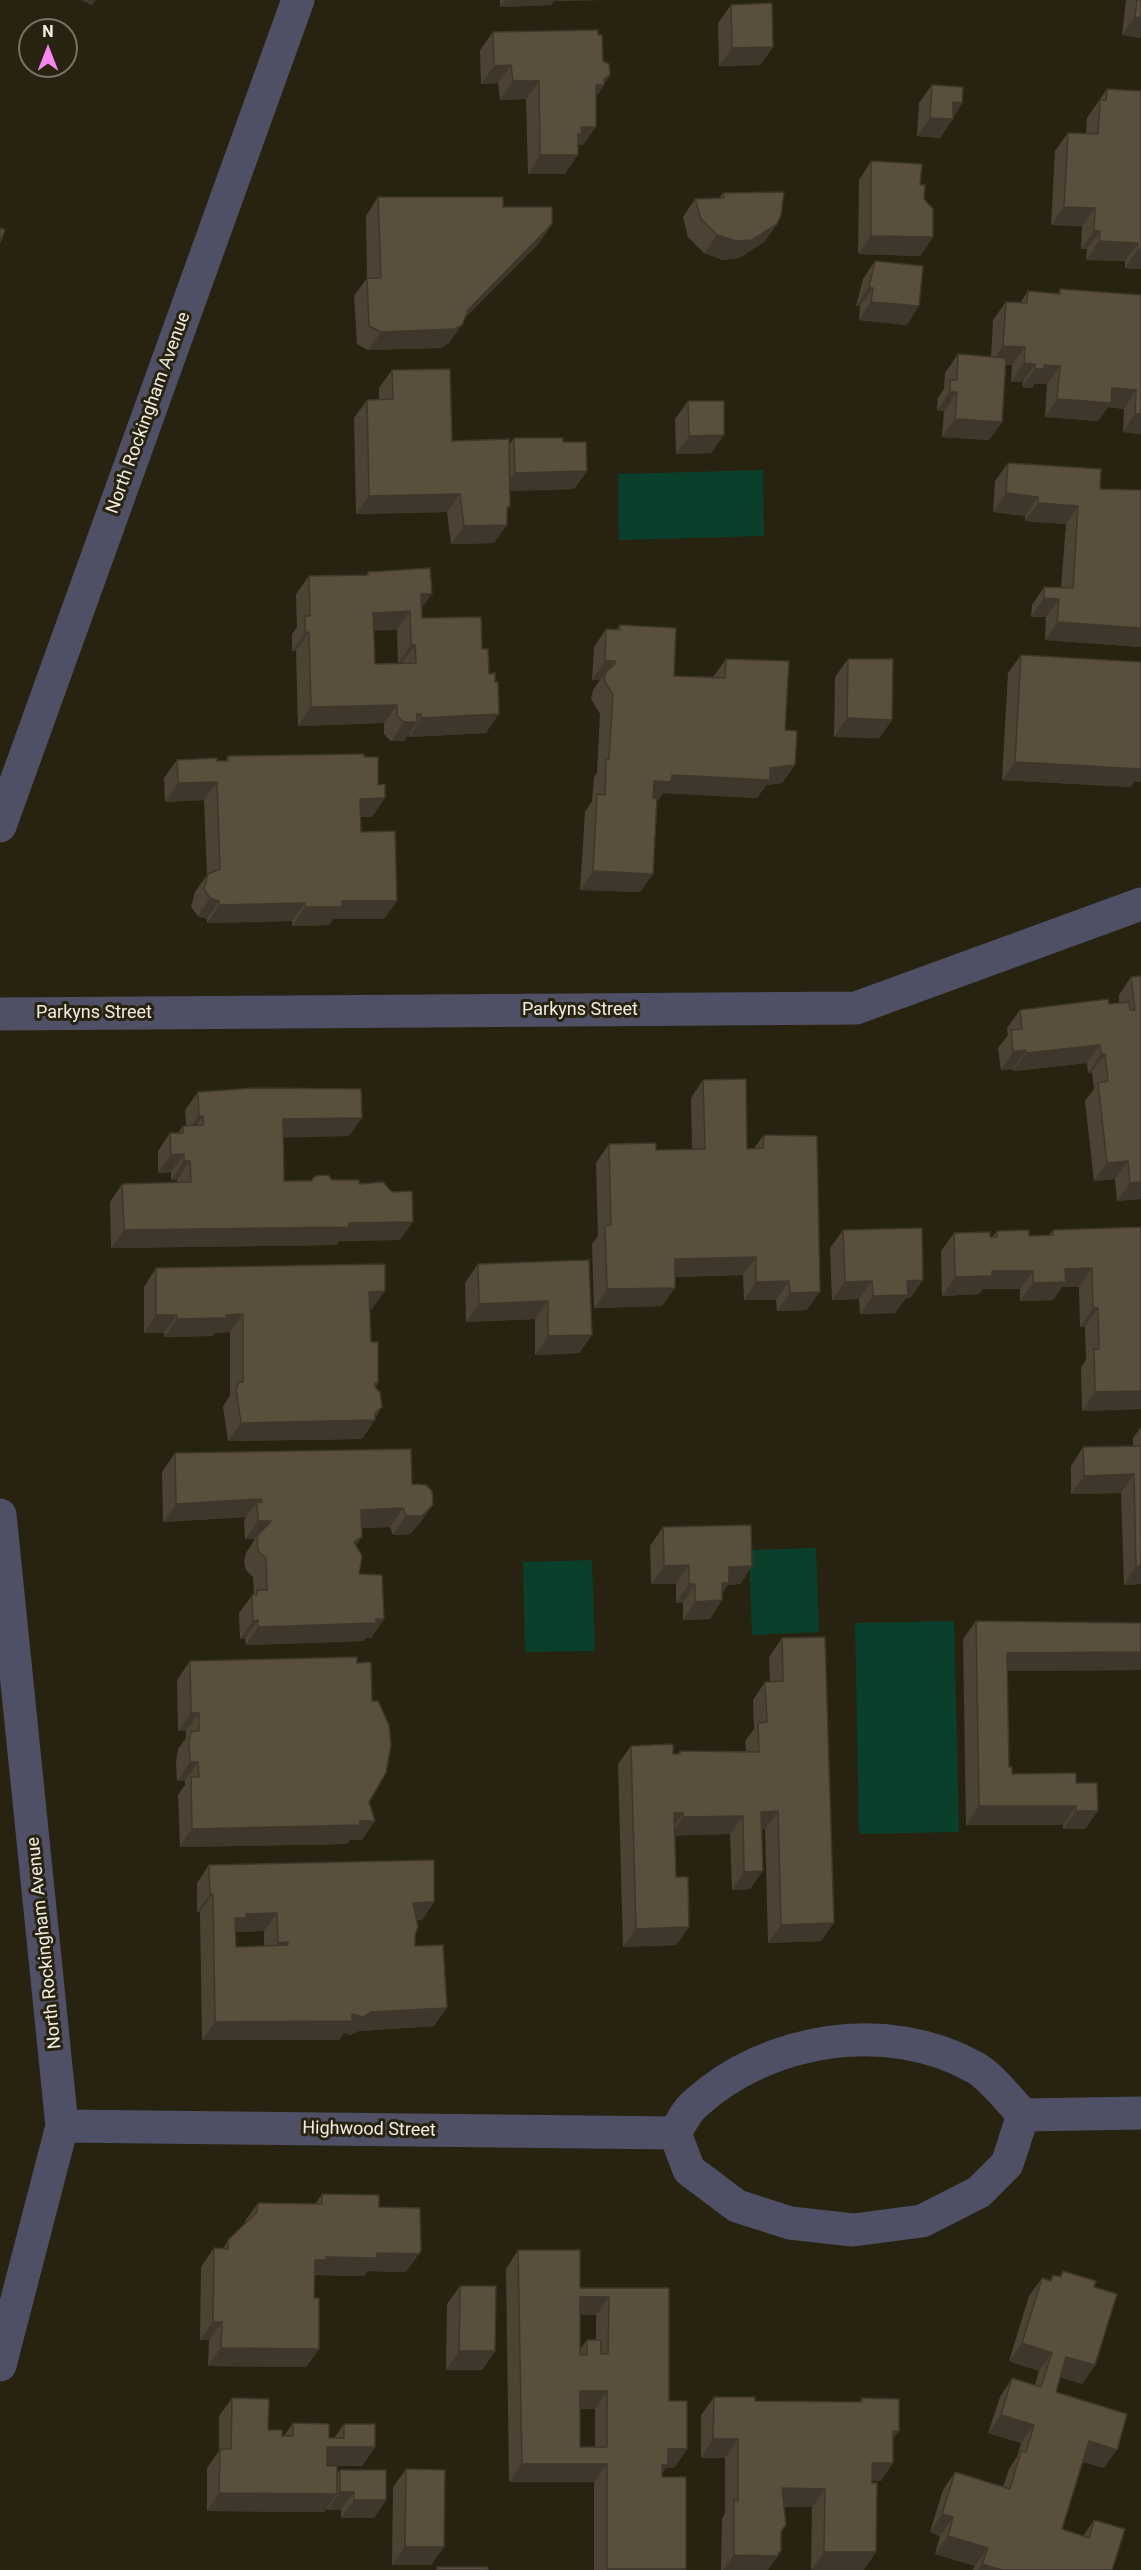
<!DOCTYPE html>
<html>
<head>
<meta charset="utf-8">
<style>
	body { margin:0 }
	#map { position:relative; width:1141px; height:2570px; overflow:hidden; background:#282311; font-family:Roboto,sans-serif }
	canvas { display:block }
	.north { position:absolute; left:18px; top:18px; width:60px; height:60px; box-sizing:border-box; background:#282311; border:2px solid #787465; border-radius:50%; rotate:0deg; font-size:16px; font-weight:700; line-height:24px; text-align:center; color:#f1ede2 }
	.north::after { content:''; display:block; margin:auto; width:21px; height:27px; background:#f788ec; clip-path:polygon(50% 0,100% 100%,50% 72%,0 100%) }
</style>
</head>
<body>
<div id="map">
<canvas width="1141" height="2570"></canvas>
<div class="north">N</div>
</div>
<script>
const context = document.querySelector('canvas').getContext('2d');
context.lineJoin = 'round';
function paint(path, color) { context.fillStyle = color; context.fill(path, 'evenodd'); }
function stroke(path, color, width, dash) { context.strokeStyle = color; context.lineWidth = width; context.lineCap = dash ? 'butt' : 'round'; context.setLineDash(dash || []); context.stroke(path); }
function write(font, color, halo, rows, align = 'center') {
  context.font = font + ' Roboto,sans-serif'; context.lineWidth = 6; context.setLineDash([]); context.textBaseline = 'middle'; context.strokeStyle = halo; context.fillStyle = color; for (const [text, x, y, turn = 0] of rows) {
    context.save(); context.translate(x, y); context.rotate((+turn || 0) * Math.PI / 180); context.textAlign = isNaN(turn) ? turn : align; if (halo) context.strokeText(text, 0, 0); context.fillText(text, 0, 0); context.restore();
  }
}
paint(new Path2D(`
	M763,470L764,536L619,540L618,474Z
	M816,1548L819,1632L752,1635L749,1550Z
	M592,1560L595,1651L525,1652L523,1562Z
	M954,1621L959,1832L859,1834L855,1623Z`), '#0a3f2b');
stroke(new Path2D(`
	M0,826L298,0
	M0,1014L856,1008L1141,904
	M0,1515L62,2126L0,2365
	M62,2126L675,2133
	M675,2133C681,2123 687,2110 696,2103C769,2037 887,2019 974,2067C990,2075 1010,2101 1023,2115L1141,2113
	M675,2133L689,2170L737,2206L790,2223L853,2230L922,2221L979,2192L1007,2164L1023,2115`), '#4f5065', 33);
paint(new Path2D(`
	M500,0H602L554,1L551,5L500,7Z
	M1126,0H1141V38L1122,35Z
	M731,5L773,47L760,65L719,66L718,23Z
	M493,32L603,61L610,75L596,97L583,145H578L565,174H528L526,99L500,100L498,83L481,84L480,50Z
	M932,85L962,103L940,138L917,136L919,103Z
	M1107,89L1141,91V269L1125,268V261L1086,260L1087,249H1081L1082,226L1051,225L1055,151L1068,133L1086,134L1087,118Z
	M871,161L920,185L933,237L920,256L858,254L859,180Z
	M723,193L777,224L764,242L739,258L723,260L704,253L688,237L683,217L695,199L719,198Z
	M378,197L503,207L552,224L539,243L464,319L449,343L441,348L368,350L357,344L354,296L367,278L366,216Z
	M875,261L907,325L859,320L860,306H856L863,279Z
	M1060,289L1141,295V434L1123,432L1124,409L1108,407L1098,421L1045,417L1047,384H1034L1032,388L1022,387L1023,382H1011L1012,365H1006L1002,422L989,440L942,437L944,411L937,410L938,398L944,389L945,373L958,354L991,357L993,320L1006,302L1020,303L1028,291L1057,294Z
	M392,370L452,441L509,445L514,438L563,442L587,471L574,489L510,491L507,512L494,543L451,544L447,512L356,514L354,418L367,400H379V388Z
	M688,401L724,435L711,453L676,454L675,419Z
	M1008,463L1100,489L1141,647L1045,640L1046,617H1031L1032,605L1044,587L1061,588L1066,524L1025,521V516L993,512L995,481Z
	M368,572L422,607V618L486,733L409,737V734L404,741H391L384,734V723L298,726L296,651H292V634L297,627L296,594L309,576L366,575ZM373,630H397L398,663L375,664Z
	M620,625L674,676L713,677L726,659L785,730L795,765L782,783L766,785L757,798L663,793L658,800H657L653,874L640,892L580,890L585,812L592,801L594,777L597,773L600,714L591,699L593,690L600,680H592L594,647L606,629H617Z
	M1021,655L1141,662V782L1135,781L1131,787L1002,780L1008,673Z
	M848,659L892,720L879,738L834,737L835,677Z
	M228,756L372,817H361V832L384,919H333L329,925L292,926V921L207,923V919L198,916L191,907L195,892L207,875L204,800L165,802L164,778L177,760L225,761Z
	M1141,976V1199L1117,1201L1115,1179L1094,1181L1085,1101L1094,1089L1092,1072L1088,1073L1087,1063L1013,1071V1069L1001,1070L998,1048L1008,1035L1007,1028L1020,1010L1119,1003V995L1131,977Z
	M703,1080L747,1149L754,1148L764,1135L807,1310L777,1311L776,1300H744L743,1275L675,1277L662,1306L594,1308L592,1244L598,1236L596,1163L609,1144L656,1150L692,1149L691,1098Z
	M198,1092L349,1136L283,1137L284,1181L332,1180L359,1184L400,1240L339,1241L336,1245L111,1248L110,1202L122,1184L177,1182V1180H171V1172L158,1173V1151L170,1133H178L183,1126L186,1125L185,1110Z
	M1141,1227V1409L1082,1411L1081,1367L1086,1360L1085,1327H1080L1079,1287H1062L1053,1300L1020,1301V1289H983L979,1294L942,1296L941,1251L954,1233L992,1237L997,1231L1029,1236L1049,1235L1053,1230Z
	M843,1230L923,1280L910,1298H906L895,1313L860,1314L859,1299L832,1300L830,1248Z
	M589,1260L592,1335L579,1353L535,1355V1319L466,1322L465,1283L478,1264Z
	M156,1268L372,1309H370L371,1342L378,1383L375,1388L382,1407L362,1439L228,1441L223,1407L230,1395V1332L215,1333L213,1336L164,1337V1333H144V1287Z
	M1141,1427V1584L1124,1585L1121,1493L1071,1494V1466L1083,1447L1133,1446V1438Z
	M175,1453L412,1484L420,1523L410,1534L393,1535L390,1527L362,1528L356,1546L359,1574L384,1619L371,1638H366L363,1641L246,1645L245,1638L240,1639L239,1613L254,1593L253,1577L246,1570L244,1562L246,1553L255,1539H245L244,1521L246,1517L163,1522L162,1472Z
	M663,1527L752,1566L740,1584L728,1585L722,1592V1600L710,1619L683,1620V1603H676V1584H651L650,1546Z
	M976,1621L1141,1623V1670L1007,1671L1009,1767L1012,1774L1076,1783L1085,1829H1063V1825H966L963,1639Z
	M782,1638L821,1941L768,1943L765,1829L762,1830L750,1889L732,1890L730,1834L675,1835L676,1877L689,1927L676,1945L623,1947L618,1764L631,1746L673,1754H677L680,1751H746L745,1741L754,1729L753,1700L765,1682H770L769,1657Z
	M190,1661L369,1802L362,1840H350L347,1844L180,1847L178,1795L185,1785V1781H177L176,1761L178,1749L186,1738V1731H178L177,1680Z
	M209,1865L434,1902L422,1920H417L415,1935V1946L434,2026L359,2031L350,2035L344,2033L339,2040H202L200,1912H197V1883ZM264,1931V1946L236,1947V1932Z
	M322,2194L379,2207L406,2272L367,2271L364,2276L316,2275L315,2277L314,2298L319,2349L306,2367L208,2366L209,2340H200L201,2267L214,2248L223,2249L228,2240L245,2224V2221L258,2203H316Z
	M518,2250L580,2288H669V2401L687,2449L674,2468H666L662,2473V2477L685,2570H594V2482H509L506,2269ZM580,2315H596V2340H587L580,2349ZM580,2409H595V2447H580Z
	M1063,2271L1094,2287L1095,2365L1082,2384L1060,2377L1056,2392L1104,2468L1083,2462L1062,2529L1083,2536L1094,2520L1112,2570H973L975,2566L935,2554L940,2536L930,2532L943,2490L955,2472L1003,2487L1009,2469L1017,2457L1021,2443L988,2433L1000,2397L1012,2378L1035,2385L1039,2371L1009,2361L1029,2296L1042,2278L1049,2281L1053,2275L1059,2277Z
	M460,2286L495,2351L482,2370H446L447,2304Z
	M714,2397L755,2401L859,2402L862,2398L899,2431L893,2439L881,2481H872L864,2570H811L812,2507H784L786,2525L781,2533L768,2570H721L722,2519L725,2513V2458H701V2415Z
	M232,2398L268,2430L282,2436H284L293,2423L329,2438H334L344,2424L375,2447L362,2466L327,2465V2466L337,2473L340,2470L386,2500L374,2518H341V2510H327V2508L324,2512L207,2511V2468L219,2451V2416Z
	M406,2469L444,2547L431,2565H392L393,2487Z`), '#4d4334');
paint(new Path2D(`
	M80,0H96L92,5Z
	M505,0H602L554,1L551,5L500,7Z
	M1135,17L1141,18V38L1122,35Z
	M773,47L760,65L719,66L732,48Z
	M511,65L498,83L481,84L494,66Z
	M610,75L603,85H604L591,104L596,85Z
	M513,81H539L526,99L500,100Z
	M953,102L962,103L951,119H953L940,138L917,136L930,118Z
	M581,127H596L583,145H573Z
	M540,155H578L565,174H528Z
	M1064,207L1095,208L1082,226L1051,225Z
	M552,224L539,243L455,328L468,310Z
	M777,224L764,242L739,258L723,260L704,253L717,235Z
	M1094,231H1100L1087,249H1081Z
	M871,236L933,237L920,256L858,254Z
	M1099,241L1138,243L1125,261L1086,260Z
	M1138,249L1141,250V269L1125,268Z
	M869,287L873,288L860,306H856Z
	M871,302L919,306L907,325L859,320Z
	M462,325L449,343L441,348L368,350L381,332Z
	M1003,346L1025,347L1012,365L991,364Z
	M1024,363L1035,364L1023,382H1011Z
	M1044,365L1060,366L1047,384H1034L1032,388L1022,387L1035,369Z
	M1112,388L1136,390L1124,409L1108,407L1098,421L1045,417L1057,399Z
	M950,392H957L944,411L937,410Z
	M1135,414H1141V434L1123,432Z
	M955,419L1002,422L989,440L942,437Z
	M724,435L711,453L676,454L689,436Z
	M587,471L574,489L502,491L515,473Z
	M1006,493L1038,497L1025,516L993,512Z
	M460,494L447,512L356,514L369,496Z
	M1038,503L1078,506L1066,524L1025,521Z
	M507,525L494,543L451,544L464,526Z
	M421,594H432L419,612H409L397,630L360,631L373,613Z
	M1044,598L1059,599L1046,617H1031Z
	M1057,622L1141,628V647L1045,640Z
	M309,632L296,651H292L305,633Z
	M411,645H415L402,663H398Z
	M605,661H615L604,677L606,672L600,680H592Z
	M397,705L384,723L298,726L311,707Z
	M417,714H421L415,722H417L404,741H391L404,722Z
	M499,714L486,733L409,737L421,718Z
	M847,718L892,720L879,738L834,737Z
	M1015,762L1141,766V782L1135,781L1131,787L1002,780Z
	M795,765L782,783L766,785L757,798L663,793L658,800H641L654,781L672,775L770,768Z
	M217,782L204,800L165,802L178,783Z
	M385,798L372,817H348L360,799Z
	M593,871L653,874L640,892L580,890Z
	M210,898L219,901L207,919L198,916Z
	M342,901H397L384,919H333L329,925L292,926L305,907Z
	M305,903L292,921L207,923L219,905Z
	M1100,1045L1087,1063L1013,1071L1026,1053Z
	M1026,1050L1013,1069L1001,1070L1013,1052Z
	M1101,1054H1105L1092,1072L1088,1073Z
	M199,1116H203L190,1134H186Z
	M362,1118L349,1136L270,1138L283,1119Z
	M184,1154L171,1172L158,1173L171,1155Z
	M184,1161H190L177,1180H171Z
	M1128,1161L1115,1179L1094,1181L1107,1163Z
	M1141,1182V1199L1117,1201L1130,1183Z
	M413,1222L400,1240L339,1241L336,1245L111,1248L124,1230Z
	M756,1257L743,1275L662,1277L675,1259Z
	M1092,1268L1079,1287H1062L1053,1300L1020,1301L1033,1283L1065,1269Z
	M992,1271H1033L1020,1289H983L979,1294L942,1296L955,1277Z
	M923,1280L910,1298H906L895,1313L860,1314L873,1296L907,1281Z
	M789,1281L776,1300H744L756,1282Z
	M872,1281L859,1299L832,1300L845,1282Z
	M675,1288L662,1306L594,1308L607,1289Z
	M385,1291L372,1309L357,1310L369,1292Z
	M820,1292L807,1310L777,1311L790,1293Z
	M548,1301L535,1319L466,1322L479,1304Z
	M1093,1308H1098L1085,1327H1080Z
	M243,1314L230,1332L215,1333L213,1336L164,1337L177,1319Z
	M156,1315H177L164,1333H144Z
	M592,1335L579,1353L535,1355L548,1336Z
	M1141,1391V1409L1082,1411L1095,1392Z
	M382,1407L372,1420H375L362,1439L228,1441L241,1423L375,1413Z
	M1134,1474L1121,1493L1071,1494L1084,1476Z
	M261,1499L257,1505V1502L246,1517L163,1522L176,1504Z
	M433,1505L420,1523L410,1534L393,1535L406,1516Z
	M403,1508L390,1527L348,1528L361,1510Z
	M258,1521H271L255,1539H245Z
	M362,1537L349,1556L354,1542Z
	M689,1565L676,1584H651L664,1566Z
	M752,1566L740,1584L728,1585L716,1601L722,1600L710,1619L683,1620L695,1602L729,1567Z
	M1141,1566V1584L1124,1585L1136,1567Z
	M689,1584H695L683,1603H676Z
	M376,1619H384L371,1638H366L363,1641L246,1645L258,1627Z
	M258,1620L245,1638L240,1639L253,1621Z
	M1141,1652V1670L994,1671L1007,1653Z
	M191,1713H199L186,1731H178Z
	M190,1762H198L185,1781H177Z
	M979,1806H1076L1063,1825H966Z
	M778,1811L765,1829L749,1830L761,1812Z
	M1076,1811H1098L1085,1829H1063Z
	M674,1813H683L670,1832Z
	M743,1816L730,1834L670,1836L683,1817Z
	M360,1821H375L362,1840H350L347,1844L180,1847L192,1829Z
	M763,1871L750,1889L732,1890L744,1872Z
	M210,1894H213L200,1912H197Z
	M434,1902L422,1920L401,1921L413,1903Z
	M277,1913L264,1931L236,1932L235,1918L246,1914Z
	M834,1923L821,1941L768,1943L781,1925Z
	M689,1927L676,1945L623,1947L636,1929Z
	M288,1942L275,1960L265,1961L278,1943Z
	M447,2008L434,2026L359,2031L350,2035L344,2033L339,2040H202L215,2022Z
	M377,2253L419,2254L406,2272L367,2271L364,2276L316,2275L313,2279L315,2260L326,2257Z
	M580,2297H609L596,2315H568Z
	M213,2322H222L209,2340H200Z
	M1022,2343L1052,2353L1039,2371L1009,2361Z
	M221,2348L319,2349L306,2367L208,2366Z
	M459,2351H495L482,2370H446Z
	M1066,2357L1095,2365L1082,2384L1054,2375Z
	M580,2391H607L595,2409H567Z
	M1001,2415L1034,2425L1021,2443L988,2433Z
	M893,2431H899L886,2449Z
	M713,2439H738L725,2458H701Z
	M1089,2441L1117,2450L1104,2468L1076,2460Z
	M327,2447H375L362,2466L314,2465Z
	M668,2449H687L674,2468H666L655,2483Z
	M872,2463H893L881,2481H859Z
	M522,2464H607L594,2482H509Z
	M782,2488L825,2489L812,2507L769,2506Z
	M340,2492H354L341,2510H327Z
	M219,2493L337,2494L324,2512L207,2511Z
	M354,2500H386L374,2518H341Z
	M942,2514L953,2517L940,2536L930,2532Z
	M948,2536L988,2548L975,2566L935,2554Z
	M405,2547H444L431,2565H392Z
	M778,2552H781L768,2570H723L734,2555Z
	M824,2552H876L864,2570H811Z
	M982,2564L1002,2570H978Z`), '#3f372b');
const building = new Path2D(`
	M1137,0H1141V18L1135,17Z
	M772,3L773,47L732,48L731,5Z
	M598,30V35H602L603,61L609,64L610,75L604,79V85H596V127H581L582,134H578V155H540L539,81H513L511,65L494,66L493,32Z
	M932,85L963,87L962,103L953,102V119L930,118Z
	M1107,89L1141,91V250L1138,249V243L1099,241L1100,231H1094L1095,208L1064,207L1068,133L1098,134L1100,100H1106Z
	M871,161L922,164L920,185H925L924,199L933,209V237L871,236Z
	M784,192L781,215L777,224L752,240L736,241L717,235L701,219L695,199L724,198L723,193Z
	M378,197H503V207H552V224L468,310L462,325L454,329L381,332L369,326L367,278H381Z
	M0,228L5,230L0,243Z
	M875,261L923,266L919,306L871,302L873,288L869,287Z
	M1060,289L1141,295V414H1135L1136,390L1112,388L1111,403L1057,399L1060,366L1044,365V369H1035V364L1024,363L1025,347L1003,346L1006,302L1027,303L1028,291L1060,294Z
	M958,354L1006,358L1002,422L955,419L957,392H950V380H957Z
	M450,369L452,441L509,439L510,507H507V525L464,526L460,494L369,496L367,400L393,399L392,370Z
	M688,401H724V435L689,436Z
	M514,438H563V442H586L587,471L515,473Z
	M1008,463L1101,469L1100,489L1141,490V628L1057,622L1059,599L1044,598V587L1073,588L1078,506L1038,503V497L1006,493Z
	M430,568L432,594H421L422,618L481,617L482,649H488L489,674L495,673V682H498L499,714L421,718V714H417V722H404L397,716V705L311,707L309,632L305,633V616H310L309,576L368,575V572ZM410,611L411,645H415L416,663L375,664L373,613Z
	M620,625L676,628L674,676L725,678L726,659L789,661L785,730L797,731L795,765L770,768V780L672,775L671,782L654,781L653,798H657L653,874L593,871L597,794L605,795L606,759H609L613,695L604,680L606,672L615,664V661H605L606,629L620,630Z
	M1021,655L1141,662V769L1015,762Z
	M848,659H893L892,720L847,718Z
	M364,754V757H378V785L385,784V798L360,799L361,832L395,831L397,901H342V907H305V903L219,905V901L210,898L204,889L208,874L220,869L217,782L178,783L177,760L217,758V761H228V756Z
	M1141,976V1182L1130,1183L1128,1161L1107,1163L1098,1083L1108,1081L1105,1054H1101L1100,1045L1026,1053V1050L1013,1052L1011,1030L1022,1029L1020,1010L1108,999L1109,1004L1129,1002L1130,1010H1135L1131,977Z
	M746,1079L747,1149L763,1148L764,1135L817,1136L820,1292L790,1293L789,1281L756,1282V1257L675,1259V1288L607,1289L605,1226L611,1225L609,1144L656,1143V1150L705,1149L703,1080Z
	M255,1088L361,1089L362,1118L283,1119L284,1181H311L315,1176L328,1175L332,1180H359V1184L383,1182L392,1192L412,1191L413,1222L349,1223V1227L124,1230L122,1184L191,1182L190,1161H184V1154L171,1155L170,1133H183V1126L203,1125V1116H199L198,1092Z
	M1141,1227V1391L1095,1392L1094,1349H1099L1098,1308H1093L1092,1268L1065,1269L1066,1282L1033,1283V1271H992V1276L955,1277L954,1233L990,1232V1237H997V1231L1029,1230V1236L1053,1235V1230Z
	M922,1228L923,1280L907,1281L908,1295L873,1296L872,1281L845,1282L843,1230Z
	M589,1260L592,1335L548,1336V1301L479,1304L478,1264Z
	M385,1264V1291L369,1292L371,1342H378V1383H375V1387L380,1392L382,1407L375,1413V1420L241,1423L236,1389L239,1382H243V1314L226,1315V1318L177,1319V1315H156V1268Z
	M1141,1446V1566L1136,1567L1134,1474L1084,1476L1083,1447Z
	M411,1449L412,1484L426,1485L432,1491L433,1505L422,1516H406L403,1508L361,1510L362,1537L354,1542L362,1556L359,1574L382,1575L384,1619H376V1623L258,1627V1620L253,1621L252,1595H257V1590H267L266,1558L259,1552L257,1544L258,1535L271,1521H258L257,1502H262L261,1499L176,1504L175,1453Z
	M751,1525L752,1566L729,1567V1583H722V1600L695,1602V1584H689V1565L664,1566L663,1527Z
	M976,1621L1141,1623V1652L1007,1653L1009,1767H1012V1774L1076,1773V1783H1097L1098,1811H1076V1806H979Z
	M825,1637L834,1923L781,1925L778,1811L761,1812L763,1871L744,1872L743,1816L683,1817V1813H674L676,1877H688L689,1927L636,1929L631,1746L673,1744V1754H680V1751L759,1752L758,1723L767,1722L765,1682L783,1681L782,1638Z
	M357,1657V1663L371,1662L372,1701H378L389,1725L391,1745L386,1773L369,1802L375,1821H360V1825L192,1829L191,1777H199L198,1762H190L189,1743L191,1731H199V1713H191L190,1661Z
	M434,1860V1902L413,1903L418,1927L415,1935V1946L443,1945L447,2008L372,2012L363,2017L352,2014V2021L215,2022L213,1894H210L209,1865ZM277,1913L278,1943L288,1942V1945L236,1947L235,1918H246V1914Z
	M322,2194L379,2195V2207L420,2208L421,2250L419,2254L377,2253V2258L326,2257V2260H315L314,2298H319V2349L221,2348L222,2322H213L214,2248L228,2249V2240L257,2212L258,2203L322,2204Z
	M518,2250H580V2288H669V2401H687V2449H668V2465H662V2477H686V2569H607V2464H522ZM580,2297H609L608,2354H601V2340H587V2355H580ZM580,2391H607V2447H580Z
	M1063,2271L1096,2281L1094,2287L1117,2294L1095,2365L1066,2357L1056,2392L1127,2414L1117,2450L1089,2441L1062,2529L1089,2538L1094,2520L1125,2529L1112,2570H1002L982,2564L988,2548L948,2536L953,2517L942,2514L955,2472L1010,2489L1021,2451L1026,2452L1034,2425L1001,2415L1012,2378L1041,2387L1052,2353L1022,2343L1042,2278L1051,2281L1053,2275L1061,2277Z
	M460,2286H496L495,2351H459Z
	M714,2397H755V2401L862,2402V2398L899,2399V2431H893V2463H872V2483H877L876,2552H824L825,2489L782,2488L786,2525L781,2531V2552H778V2556L734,2555V2500L738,2501V2439H713Z
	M232,2398L269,2399L268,2430H282V2436H293V2423L329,2424V2438H344V2424H375V2447H327V2466H337V2494L219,2493L220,2449H231Z
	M406,2469L445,2470L444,2547H405Z
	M340,2470H386V2500H354V2492H340Z
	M437,2567H488V2570H437Z`);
paint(building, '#5a4e3d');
stroke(building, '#3f372b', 1.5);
write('18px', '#f1ede2', '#282311', [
	["North Rockingham Avenue",149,413,-70],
	["Parkyns Street",580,1010],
	["Parkyns Street",94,1013],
	["North Rockingham Avenue",45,1943,-96],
	["Highwood Street",369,2130,1]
]);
</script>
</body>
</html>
